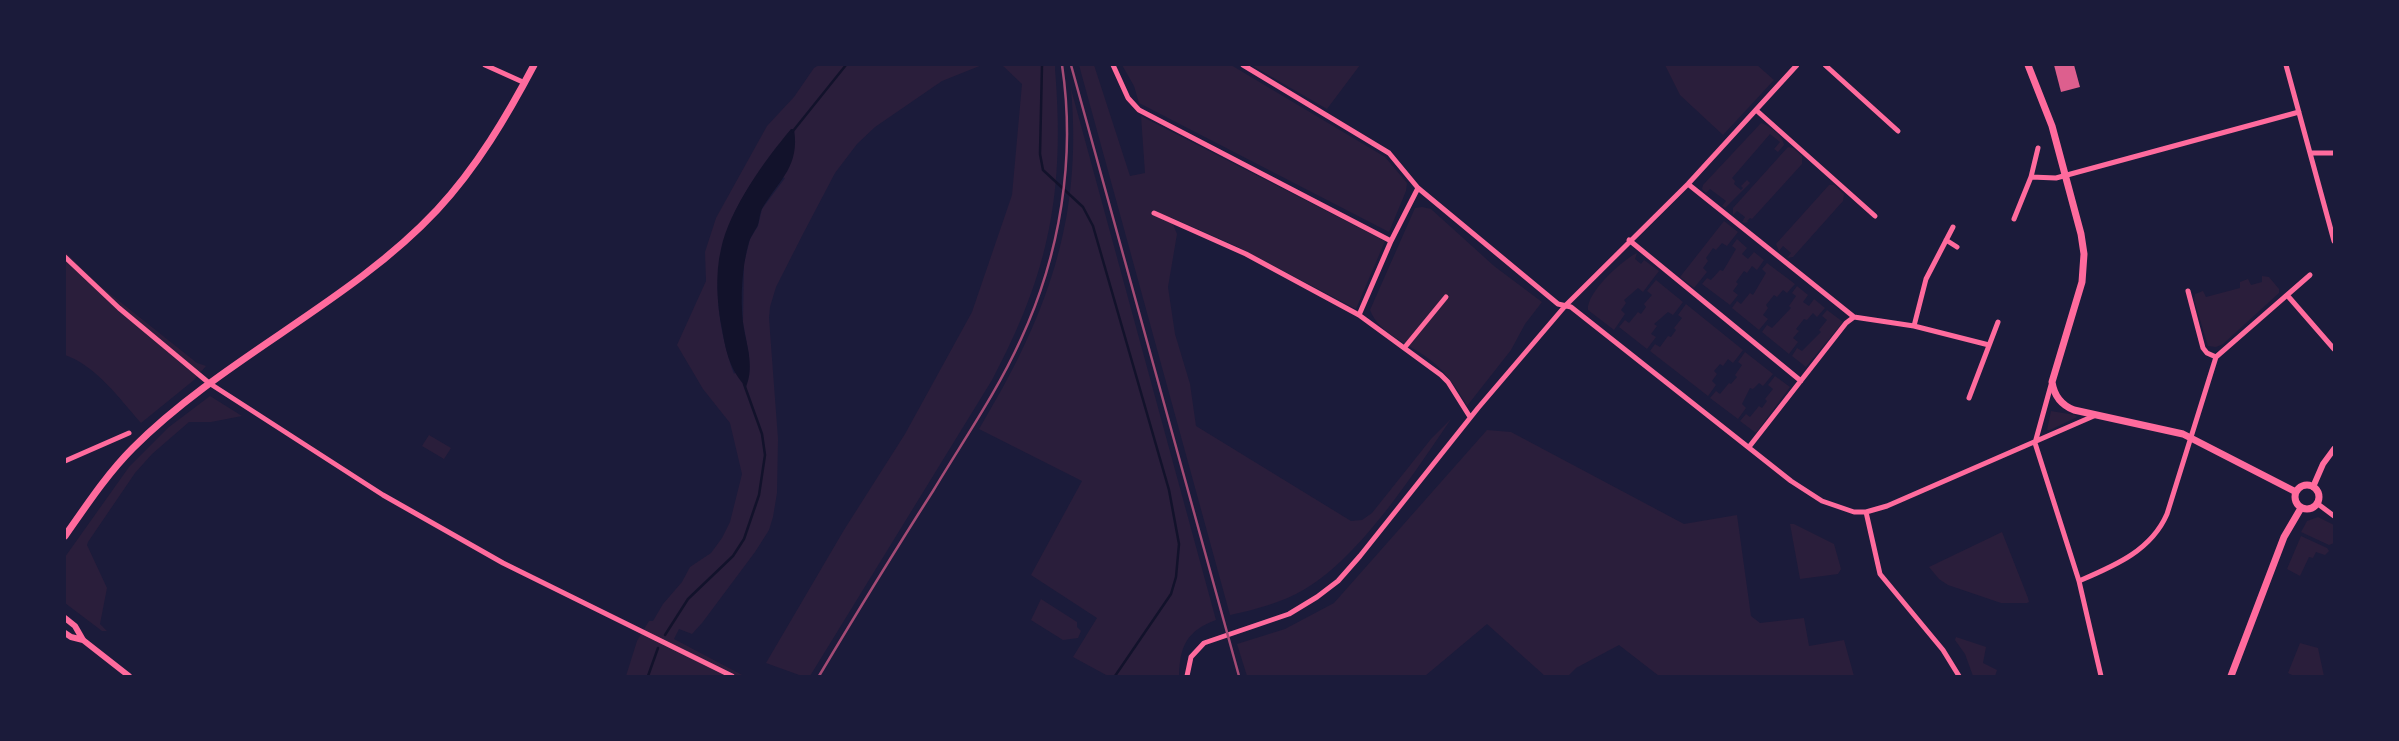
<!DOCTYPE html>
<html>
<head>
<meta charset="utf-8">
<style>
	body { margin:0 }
	#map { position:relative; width:2399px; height:741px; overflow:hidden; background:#1b1b3a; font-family:Karla,sans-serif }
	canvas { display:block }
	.frame { position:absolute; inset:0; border:66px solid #1b1b3a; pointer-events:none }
</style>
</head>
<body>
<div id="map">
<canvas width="2399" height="741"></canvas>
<div class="frame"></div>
</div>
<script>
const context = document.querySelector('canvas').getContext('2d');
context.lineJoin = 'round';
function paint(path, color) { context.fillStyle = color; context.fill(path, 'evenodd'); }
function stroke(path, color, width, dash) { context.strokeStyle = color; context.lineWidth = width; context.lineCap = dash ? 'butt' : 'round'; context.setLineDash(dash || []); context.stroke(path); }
paint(new Path2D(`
	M819,65H982L942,81L875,127L857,144L835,173L804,232L776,287L770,307L769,318L778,439L777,493L773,517L769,530L755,552L702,623L692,634L679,629L674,639L744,676H626L637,641L649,621H653L663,604L682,582L690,567L711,553L722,538L730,522L742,474L730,423L703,389L677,345L706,281L705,252L716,218L767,126L794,97L814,68ZM761,170L785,178L762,209L758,226L750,239L744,263L743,322L749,355L734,374C708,298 711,236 761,170Z
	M1002,65H1055V69C1065,190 1050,272 992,380L810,676H802L766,663L844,530L905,434L972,312L1012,195L1022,84Z
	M1079,65H1094L1130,176L1145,173L1141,116L1385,241L1356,309L1236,246L1170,217L1177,234L1168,287L1175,334L1190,384L1196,426L1351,521L1362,520L1372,513L1431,439L1451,419C1414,473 1361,556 1305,589C1281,603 1257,609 1230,615Z
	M1122,65H1231L1385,157L1407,183L1406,191L1389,232L1139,103L1134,86Z
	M1251,65H1360L1327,109Z
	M1665,65H1757L1774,80L1723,135L1680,95Z
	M1071,89L1216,620C1187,631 1180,645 1179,676H1108L1073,657L1097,618L1031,575L1082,481L979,429C1046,318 1083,221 1071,89Z
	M1761,123C1769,125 1783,136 1784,145L1778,152L1774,149L1780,142L1770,134L1732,178L1735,181L1734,184L1741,190L1743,188L1741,186L1747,180L1750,183L1725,208L1722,206L1726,201L1710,189L1706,193L1702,189L1703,185Z
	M1788,147L1793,148L1802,156V164L1752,219L1750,218L1747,221L1749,222L1744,223L1742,222L1745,217L1737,211L1733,215V208Z
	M1829,185H1834L1844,194L1843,201L1793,257L1787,258L1791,253L1783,246L1779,251L1776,244Z
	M1422,207L1431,209L1494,266L1542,302L1525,324L1511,350L1467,406C1458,390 1448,375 1433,362C1413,345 1379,335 1370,310L1415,208Z
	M1724,221L1738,232L1727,246L1722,243L1716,250L1713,248L1706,258L1708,261L1703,268L1707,272L1694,288L1680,277Z
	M1737,239L1747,248L1742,254L1748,259L1754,252L1764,260L1757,270L1752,266L1747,273L1744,271L1736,282L1738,284L1733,291L1738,295L1730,305L1702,284L1707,278L1711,280L1720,270L1723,271L1736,249L1732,246Z
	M65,252L99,285L197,363L206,366L194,380L141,423C120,399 95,365 65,355Z
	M1637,253L1635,259L1641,264L1644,260L1659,271L1643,292L1638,288L1624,300L1626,303L1621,310L1625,314L1614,330L1588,310C1586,293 1622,260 1637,253Z
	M1767,263L1795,284L1787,293L1783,290L1777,297L1774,295L1766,305L1768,308L1763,315L1768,319L1759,330L1732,308L1737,301L1741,304L1750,293L1753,295L1766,273L1762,269Z
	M2262,276L2269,277L2279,289V293L2223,344L2216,347L2208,346L2194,300L2195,294L2203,291L2206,297L2240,288V282L2248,279L2251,285L2262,282Z
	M1656,280L1683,302L1673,315L1668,312L1654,324L1657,326L1651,334L1656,337L1647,349L1619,327L1625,320L1629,323L1638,312L1641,314L1646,307L1644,304L1652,295L1647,291Z
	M1797,286L1808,295L1803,302L1809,306L1814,299L1825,308L1817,317L1813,313L1807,320L1804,319L1796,329L1799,331L1793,338L1798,342L1789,354L1762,332L1767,325L1772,328L1791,308L1789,306L1796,296L1792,293Z
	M1686,304L1743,350L1733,363L1728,359L1723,366L1720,364L1714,371L1717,374L1712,381L1716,385L1708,396L1650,351L1655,344L1660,347L1668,336L1671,337L1676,330L1674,328L1682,318L1678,315Z
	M1827,310L1843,322L1806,367L1792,356L1797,348L1802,351L1821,332L1819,330L1827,320L1822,316Z
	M1745,352L1773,374L1763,386L1759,383L1753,389L1750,388L1742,404L1746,408L1738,419L1710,398L1716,391L1720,394L1729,383L1731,384L1737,377L1735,375L1742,365L1738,362Z
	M1775,376L1790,387L1756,433L1740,421L1746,414L1750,417L1759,406L1762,408L1767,401L1765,399L1773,389L1768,385Z
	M210,396L242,416L211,422H189L152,454L135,473L88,542L87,545L107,588L100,624L107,631H102L65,603V557L129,467L169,427Z
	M2051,411L2075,415L2077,417L2050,430H2047Z
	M1487,430L1511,432L1684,524L1737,515L1751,616L1760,623L1804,618L1809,646L1844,640L1854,676H1659L1619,645L1576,668L1568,676H1545L1487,624L1425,676H1247L1237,644L1285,629L1334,603Z
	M429,435L451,448L444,459L422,446Z
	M2318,517L2334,525V543L2329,545L2301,532L2307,521Z
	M1790,524H1794L1834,544L1841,569L1838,574L1800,579Z
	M2002,532L2028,598L2029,602L2027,603H2001L1948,585L1939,579L1929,567Z
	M2301,536L2327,548L2329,551L2325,555L2316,552L2313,558L2309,557L2300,576L2287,569Z
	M1041,599L1077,622V627L1081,631L1078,638L1063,640L1031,620Z
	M1956,637L1986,647L1983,663L1997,670L1995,676H1973L1965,654L1955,640Z
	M2300,643L2318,648L2324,676H2294L2288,673Z`), '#2a1e3b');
paint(new Path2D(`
	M791,129H794C800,166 780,179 763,207C759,213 760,221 757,227C754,232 751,236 749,242C742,266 740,298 743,323C746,344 755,366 746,387C730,370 726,352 722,329C717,304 715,274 721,249C730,208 765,160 791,129Z`), '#12122b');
stroke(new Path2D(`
	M1042,65L1040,154L1043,170L1083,207L1093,226L1169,490L1179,544L1176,577L1171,594L1115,676
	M793,131L846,65
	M665,635L688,599L733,556L744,539L759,495L765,455L762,434L744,384
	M648,676L658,648`), '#12122b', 2.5);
paint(new Path2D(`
	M2054,65H2074L2080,87L2061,92Z`), '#dd5f8e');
stroke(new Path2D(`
	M485,65L525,83
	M1113,65L1128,98L1139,110L1391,241
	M1243,65L1389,153L1418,188L1558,304L1571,307L1791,481L1822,501L1854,512H1866L1887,506L2096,415
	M1825,65L1898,131
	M2286,65L2334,241
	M1756,110L1875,216
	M2310,153H2334
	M2031,177L2038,148
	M1688,184L1854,317
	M1154,213L1246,254L1359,315L1441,375L1448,382L1470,417
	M2014,219L2031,177L2056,178L2299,112
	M1629,240L1801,381
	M1946,240L1957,247
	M65,257L119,308L209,383L383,495L503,563L732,676
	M2188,291L2203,348L2207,353L2216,357
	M2287,295L2334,349
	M1359,315L1391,241L1418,188
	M1914,326L1926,279L1953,227
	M1405,347L1446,297
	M2051,385L2035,443L2079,581L2101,676
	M1969,398L1998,322
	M1749,447L1846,323L1854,317L1914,326L1989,345
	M65,461L129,433
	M2318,504L2334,516
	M1866,512L1880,574L1943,650L1959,676
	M2079,581C2114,566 2151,551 2167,514L2216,357L2310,275
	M1187,676L1191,657L1204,643L1289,614L1317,597L1338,581L1360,556L1478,408L1566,305L1688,184L1797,65`), '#ff6b9d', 5);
stroke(new Path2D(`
	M2313,487L2323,464L2334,449
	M65,618L75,626L83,640L129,676
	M65,633L71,637L83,640`), '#ff6b9d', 6);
stroke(new Path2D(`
	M2028,65L2052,126L2081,234L2084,254L2082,282L2052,382C2054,395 2061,405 2074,410L2183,434L2296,492
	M2295 497a12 12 0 1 1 24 0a12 12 0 1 1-24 0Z
	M65,536C86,506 107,474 133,448C224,357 350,303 437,210C477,167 507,116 534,65
	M2231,676L2284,537L2301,508`), '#ff6b9d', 7);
stroke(new Path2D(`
	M1071,65L1239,676
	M819,676C856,614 894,552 933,491C963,441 997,392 1021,339C1060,255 1076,158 1062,65`), '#a44b75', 2.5);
</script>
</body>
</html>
